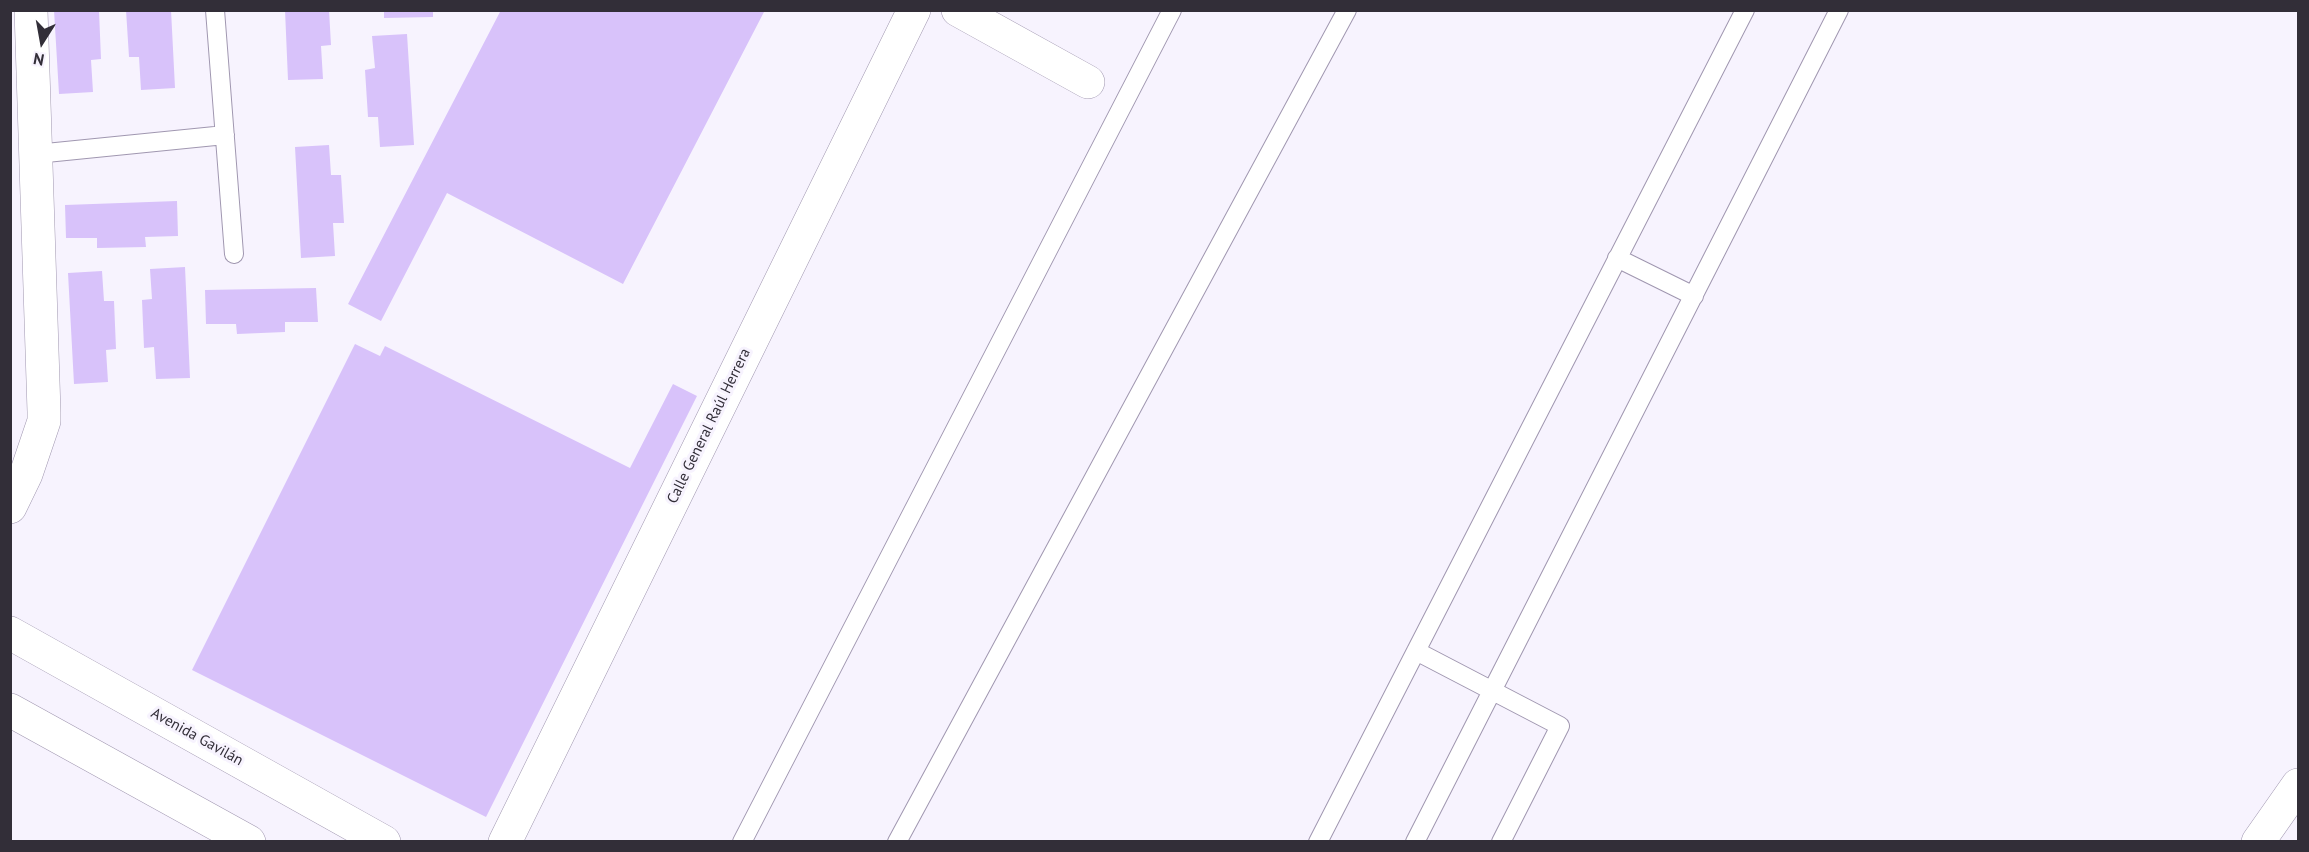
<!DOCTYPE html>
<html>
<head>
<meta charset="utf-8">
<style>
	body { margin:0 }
	#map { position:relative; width:2309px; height:852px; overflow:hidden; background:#f7f3fe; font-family:"PT Sans",sans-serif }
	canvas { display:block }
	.frame { position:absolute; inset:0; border:12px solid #322e38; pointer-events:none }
	.north { position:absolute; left:12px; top:12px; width:60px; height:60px; -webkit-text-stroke:4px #f7f3fe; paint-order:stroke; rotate:191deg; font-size:16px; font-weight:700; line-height:24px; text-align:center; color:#322e38 }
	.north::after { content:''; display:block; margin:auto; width:21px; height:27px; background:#322e38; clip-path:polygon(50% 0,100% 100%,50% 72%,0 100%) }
</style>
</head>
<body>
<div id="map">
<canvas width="2309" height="852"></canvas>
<div class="frame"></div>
<div class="north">N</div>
</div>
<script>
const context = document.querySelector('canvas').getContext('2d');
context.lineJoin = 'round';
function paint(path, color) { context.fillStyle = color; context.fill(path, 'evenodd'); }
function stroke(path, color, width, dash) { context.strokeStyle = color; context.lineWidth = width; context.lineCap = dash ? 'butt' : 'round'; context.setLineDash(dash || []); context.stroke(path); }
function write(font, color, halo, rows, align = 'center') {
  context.font = font + ' "PT Sans",sans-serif'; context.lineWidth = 6; context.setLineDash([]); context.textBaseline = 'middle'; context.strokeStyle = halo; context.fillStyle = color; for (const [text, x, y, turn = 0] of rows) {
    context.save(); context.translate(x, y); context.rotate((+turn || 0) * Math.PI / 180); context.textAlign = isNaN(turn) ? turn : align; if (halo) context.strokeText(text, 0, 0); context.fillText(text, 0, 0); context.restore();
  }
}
paint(new Path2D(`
	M54,10L99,11L101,59L91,60L93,92L59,94Z
	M126,10H171L175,88L141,90L139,57H129Z
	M285,10H329L331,45L321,46L323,79L288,80Z
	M384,10H433V17L384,18Z
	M501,10H765L623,284L447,193L381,321L348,304Z
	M407,34L414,145L380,147L378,117H368L365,70L375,68L372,36Z
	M329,145L331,175H341L344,223H333L335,256L301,258L295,147Z
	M177,201L178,236L145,237L146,247L97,248V238H66L65,205Z
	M185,267L190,378L156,379L154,347L144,348L142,300L152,299L150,269Z
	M102,271L104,301H114L116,349L106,350L108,382L74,384L68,273Z
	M316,288L318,322H285V332L237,334L236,324H206L205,290Z
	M355,344L380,356L385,346L630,468L673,384L697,396L486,817L192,670Z`), '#d8c2fa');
const lane = new Path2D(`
	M215,10L234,254
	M36,154L225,135
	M1617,258L1694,296
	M1416,651L1560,726L1501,842
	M742,842L1172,10
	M897,842L1347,10
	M1318,842L1745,10
	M1415,842L1839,10`);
const street = new Path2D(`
	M958,10L1088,82
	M10,507L26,474L44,421V412L31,10
	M505,842L914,10
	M2258,842L2298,785`);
const secondary = new Path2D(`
	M10,633L384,842
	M10,710L249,842`);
stroke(lane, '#a097b0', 20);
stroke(street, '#a097b0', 34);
stroke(secondary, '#a097b0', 34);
stroke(lane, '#fff', 18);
stroke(street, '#fff', 33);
stroke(secondary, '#fff', 33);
write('15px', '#322e38', '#f7f3fe', [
	["Calle General Raúl Herrera",709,426,-64],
	["Avenida Gavilán",197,737,29]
]);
</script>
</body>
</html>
